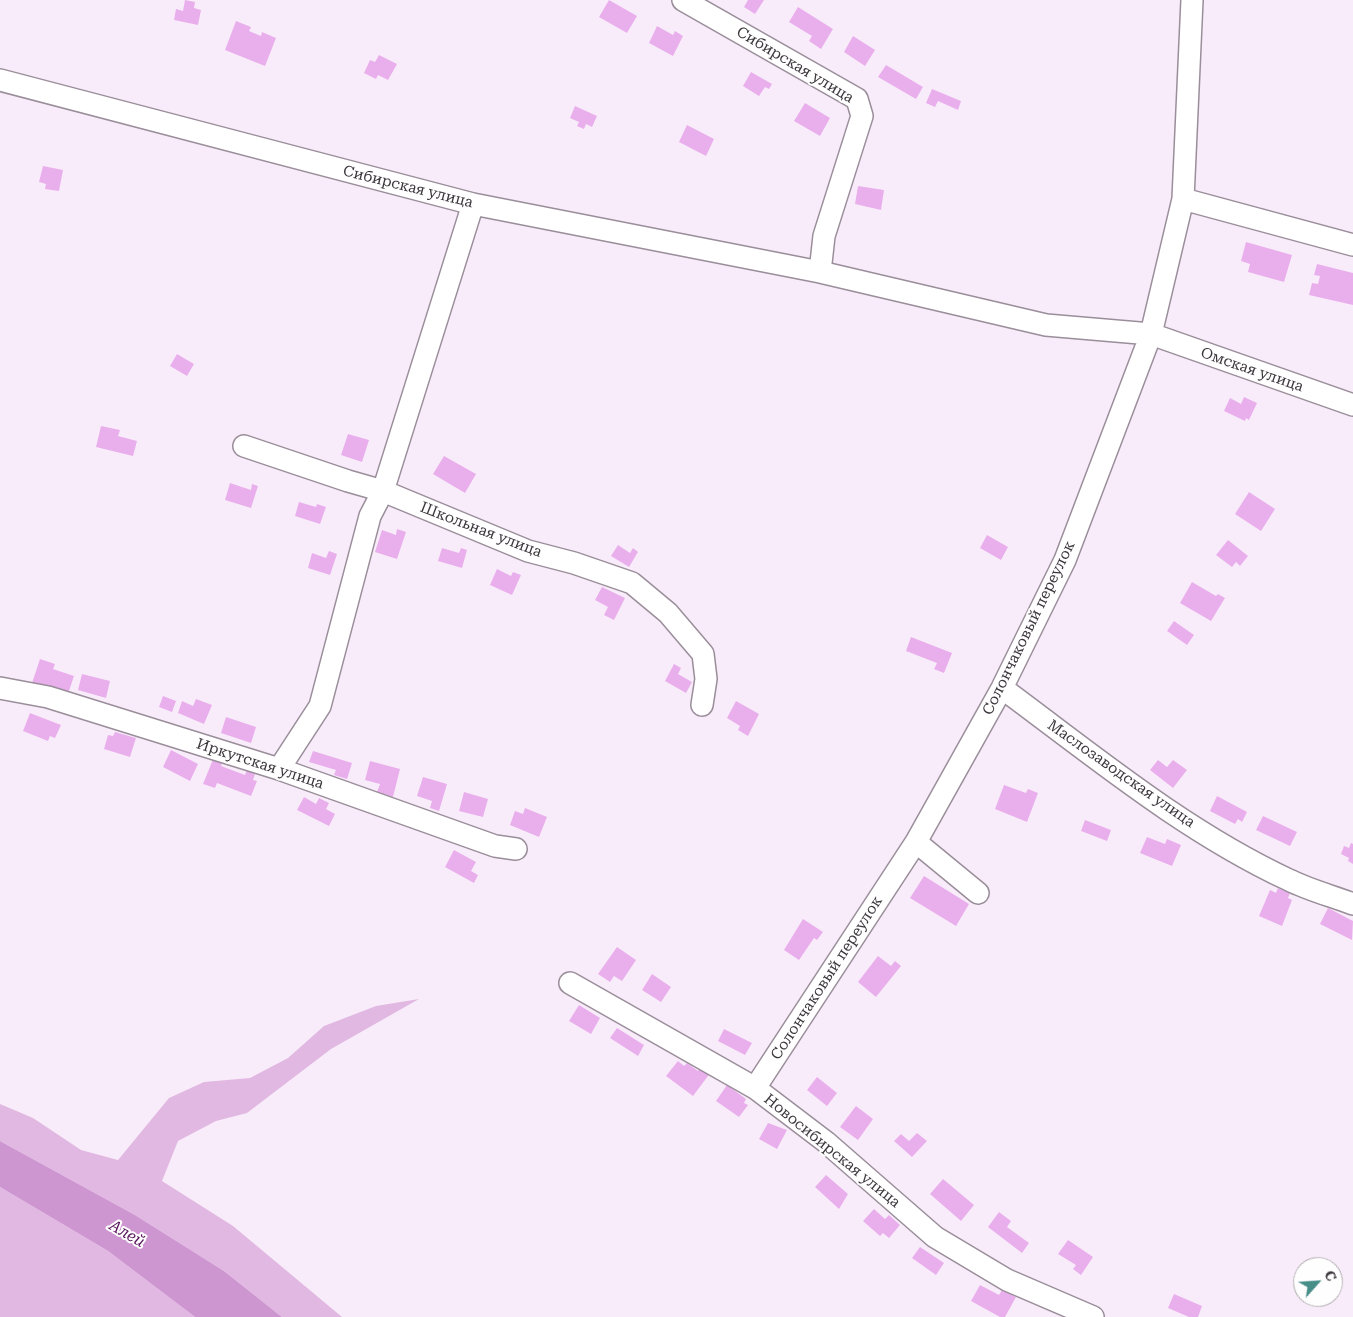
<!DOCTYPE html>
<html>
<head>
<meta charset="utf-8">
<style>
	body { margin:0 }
	#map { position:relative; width:1353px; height:1317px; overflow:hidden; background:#f9ecfa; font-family:"Roboto Serif",serif }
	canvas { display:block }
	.north { position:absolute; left:1293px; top:1257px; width:50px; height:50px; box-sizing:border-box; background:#fefefe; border:1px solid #b0aeb0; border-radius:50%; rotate:64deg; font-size:14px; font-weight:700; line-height:20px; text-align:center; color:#3b363b }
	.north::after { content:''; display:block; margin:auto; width:18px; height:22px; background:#478e89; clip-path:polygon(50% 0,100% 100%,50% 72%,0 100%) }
</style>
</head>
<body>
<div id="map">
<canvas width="1353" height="1317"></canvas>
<div class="north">С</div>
</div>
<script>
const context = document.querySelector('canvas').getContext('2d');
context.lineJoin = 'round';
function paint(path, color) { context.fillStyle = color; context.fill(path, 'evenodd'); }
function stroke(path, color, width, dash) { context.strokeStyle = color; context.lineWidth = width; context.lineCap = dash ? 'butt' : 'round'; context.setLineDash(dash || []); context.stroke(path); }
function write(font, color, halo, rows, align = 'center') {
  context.font = font + ' "Roboto Serif",serif'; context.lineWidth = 4; context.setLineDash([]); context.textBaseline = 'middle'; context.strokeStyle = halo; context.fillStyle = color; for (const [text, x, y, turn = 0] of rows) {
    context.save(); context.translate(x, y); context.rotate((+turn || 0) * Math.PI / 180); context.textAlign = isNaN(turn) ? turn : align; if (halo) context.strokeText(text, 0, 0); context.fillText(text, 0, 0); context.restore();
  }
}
paint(new Path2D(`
	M419,999L331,1049L247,1113L216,1121L178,1141L162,1181L233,1226L342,1317H282L224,1271L135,1215L0,1141V1104L33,1118L81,1150L118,1160L169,1098L204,1082L250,1078L288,1058L324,1026L376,1006Z
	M0,1187L108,1251L195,1317H0Z`), '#e1b8e2');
paint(new Path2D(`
	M0,1141L135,1215L224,1271L282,1317H195L108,1251L0,1187Z`), '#ce96d1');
paint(new Path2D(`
	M185,0L195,2L194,8L201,10L198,25L174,20L176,9L183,11Z
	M609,0L637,16L627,33L599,17Z
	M748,0H764L755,14L744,7Z
	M798,7L833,29L821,49L809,41L812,36L789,22Z
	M236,21L251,27L249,31L261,36L262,32L276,38L265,66L225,50Z
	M657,26L673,35L675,31L683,36L673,56L649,43Z
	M853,36L875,50L865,66L844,52Z
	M379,55L397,64L388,80L378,75L376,79L364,73L370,60L375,62Z
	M886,65L923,87L916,99L878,77Z
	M751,72L772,84L769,89L765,87L759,96L743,86Z
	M932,89L961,101L958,110L938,101L935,107L926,103Z
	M805,103L830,118L820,136L794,121Z
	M575,106L597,116L592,127L586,124L584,129L577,126L579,122L570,118Z
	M687,125L714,139L706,156L679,142Z
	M43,166L63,170L59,191L45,189L46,184L39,182Z
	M858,186L884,190L881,210L855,204Z
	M1246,242L1292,255L1284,282L1248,272L1250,264L1241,261Z
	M1317,264L1353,273V305L1309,295L1312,283L1318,284L1320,276L1314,275Z
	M177,354L194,364L187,376L170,366Z
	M1244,397L1257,403L1249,420L1246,418L1245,421L1224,411L1230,398L1241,404Z
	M101,426L120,430L118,436L137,441L133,456L96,447Z
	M348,434L369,440L362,462L341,455Z
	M444,456L476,474L465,493L433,474Z
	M230,483L251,490L252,484L258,486L251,508L225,500Z
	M1249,492L1275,509L1261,531L1235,514Z
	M299,502L316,507L317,504L326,507L320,524L295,516Z
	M397,529L406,532L397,559L375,552L382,530L396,535Z
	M987,535L1008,547L1001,560L980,548Z
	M1228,540L1248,556L1240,566L1236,562L1232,567L1216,555Z
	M618,545L630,553L633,548L638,552L629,567L611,556Z
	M442,548L459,553L461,548L467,550L462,568L438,561Z
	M329,551L337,554L330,575L308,568L312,553L326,558Z
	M497,569L511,576L513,572L521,575L512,595L490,585Z
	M1192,582L1216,596L1218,594L1225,598L1211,621L1180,603Z
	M602,587L625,598L614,620L604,615L608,607L595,600Z
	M1174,621L1194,635L1187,645L1167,631Z
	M911,637L952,653L944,673L934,669L937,663L906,651Z
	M40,659L55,664L53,669L74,676L68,694L32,683Z
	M674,664L681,668L678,674L692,682L686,693L665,681Z
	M82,674L110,681L106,698L78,690Z
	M163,696L176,701L172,712L159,707Z
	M196,699L212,705L204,724L178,713L182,701L193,706Z
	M736,701L759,714L748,736L738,730L740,726L727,718Z
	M30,713L61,725L55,738L50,736L48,741L23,731Z
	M226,717L256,727L251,743L221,733Z
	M115,732L136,738L130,757L104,749L108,735L113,736Z
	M171,750L198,764L190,781L163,767Z
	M313,751L352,763L347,779L334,775L336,770L309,762Z
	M214,757L223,761L221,766L245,775L247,770L255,774L253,780L257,781L251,796L217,783L215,788L203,784Z
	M1158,760L1167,767L1173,760L1187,770L1173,788L1150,770Z
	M370,761L400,769L393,797L377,792L380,784L365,780Z
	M423,777L447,784L439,811L430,808L432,801L417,796Z
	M1004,785L1026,793L1028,789L1038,793L1027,822L995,809Z
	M464,792L488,799L483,817L459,811Z
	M1217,796L1247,812L1242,822L1238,819L1235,824L1210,811Z
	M304,797L316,804L319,798L329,803L326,809L335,814L329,826L297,810Z
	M525,808L547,817L539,837L510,825L515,811L523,814Z
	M1263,816L1297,832L1290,846L1256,830Z
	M1085,820L1111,830L1107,841L1081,831Z
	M1147,837L1165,844L1167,839L1181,845L1172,866L1140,853Z
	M1351,843L1353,844V864L1348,861L1349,858L1341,854L1344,846L1349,848Z
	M454,850L476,862L471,871L478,875L474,883L445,867Z
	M924,876L969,904L956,926L910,898Z
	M1278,888L1290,893L1288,898L1292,900L1282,926L1259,916L1270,890L1276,893Z
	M1328,908L1353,921L1352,940L1320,924Z
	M803,919L823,932L817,940L814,938L799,960L784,950Z
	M617,947L636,960L622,981L614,976L610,982L598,974Z
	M878,956L891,966L895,961L901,966L876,997L858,982Z
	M652,974L671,987L661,1002L642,990Z
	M579,1005L600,1018L591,1034L569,1021Z
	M617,1028L644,1045L638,1056L610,1038Z
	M724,1029L752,1043L745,1055L718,1041Z
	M678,1061L684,1066L687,1063L698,1071L701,1065L711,1072L693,1096L666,1076Z
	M817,1077L837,1093L827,1106L807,1090Z
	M727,1085L746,1099L744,1103L748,1105L739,1117L716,1101Z
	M856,1106L873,1119L858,1140L840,1127Z
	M768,1123L787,1130L777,1149L759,1139Z
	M917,1133L927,1141L912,1157L894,1141L901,1134L909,1141Z
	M826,1175L848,1194L839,1209L815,1187Z
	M943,1179L974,1205L961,1221L930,1194Z
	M874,1209L885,1219L889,1215L900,1225L889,1238L883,1233L880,1236L863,1221Z
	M999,1212L1011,1221L1007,1227L1029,1243L1022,1253L988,1227Z
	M1068,1240L1093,1257L1081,1275L1073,1269L1076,1265L1058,1254Z
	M920,1247L944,1263L936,1275L912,1258Z
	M980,1285L999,1295L1002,1290L1016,1297L1005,1317H1000L971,1301Z
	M1174,1294L1202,1306L1198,1317H1189L1168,1308Z`), '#e9afec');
const minor = new Path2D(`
	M683,0L857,99L862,116L824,236L820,272
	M0,80L473,204L820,272L1046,325L1151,334L1353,405
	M1183,199L1353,245
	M244,446L348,481L383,491L528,551L574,563L632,583L668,613L703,654L706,679L702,705
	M0,688L48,697L279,769L495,846L516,849
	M1002,688C1094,756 1184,831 1289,880C1309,890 1332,896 1353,904
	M279,769L320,706L370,516L383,491L473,204
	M916,842L978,893
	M570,983L755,1088L826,1142L935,1237L1007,1280L1093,1317
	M755,1088L916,842L1002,688L1065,560L1151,334L1183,199L1192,0`);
stroke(minor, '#9a8e9a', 24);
stroke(minor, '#fff', 21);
write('15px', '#3b363b', '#fefefe', [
	["Сибирская улица",795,65,31],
	["Сибирская улица",408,187,14],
	["Омская улица",1252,370,19],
	["Школьная улица",481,530,21],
	["Солончаковый переулок",1029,628,-64],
	["Иркутская улица",260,764,18],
	["Маслозаводская улица",1121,774,35],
	["Солончаковый переулок",827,978,-57],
	["Новосибирская улица",832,1151,39]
]);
write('italic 16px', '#55105a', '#fefefe', [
	["Алей",127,1234,30]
]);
</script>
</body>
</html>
